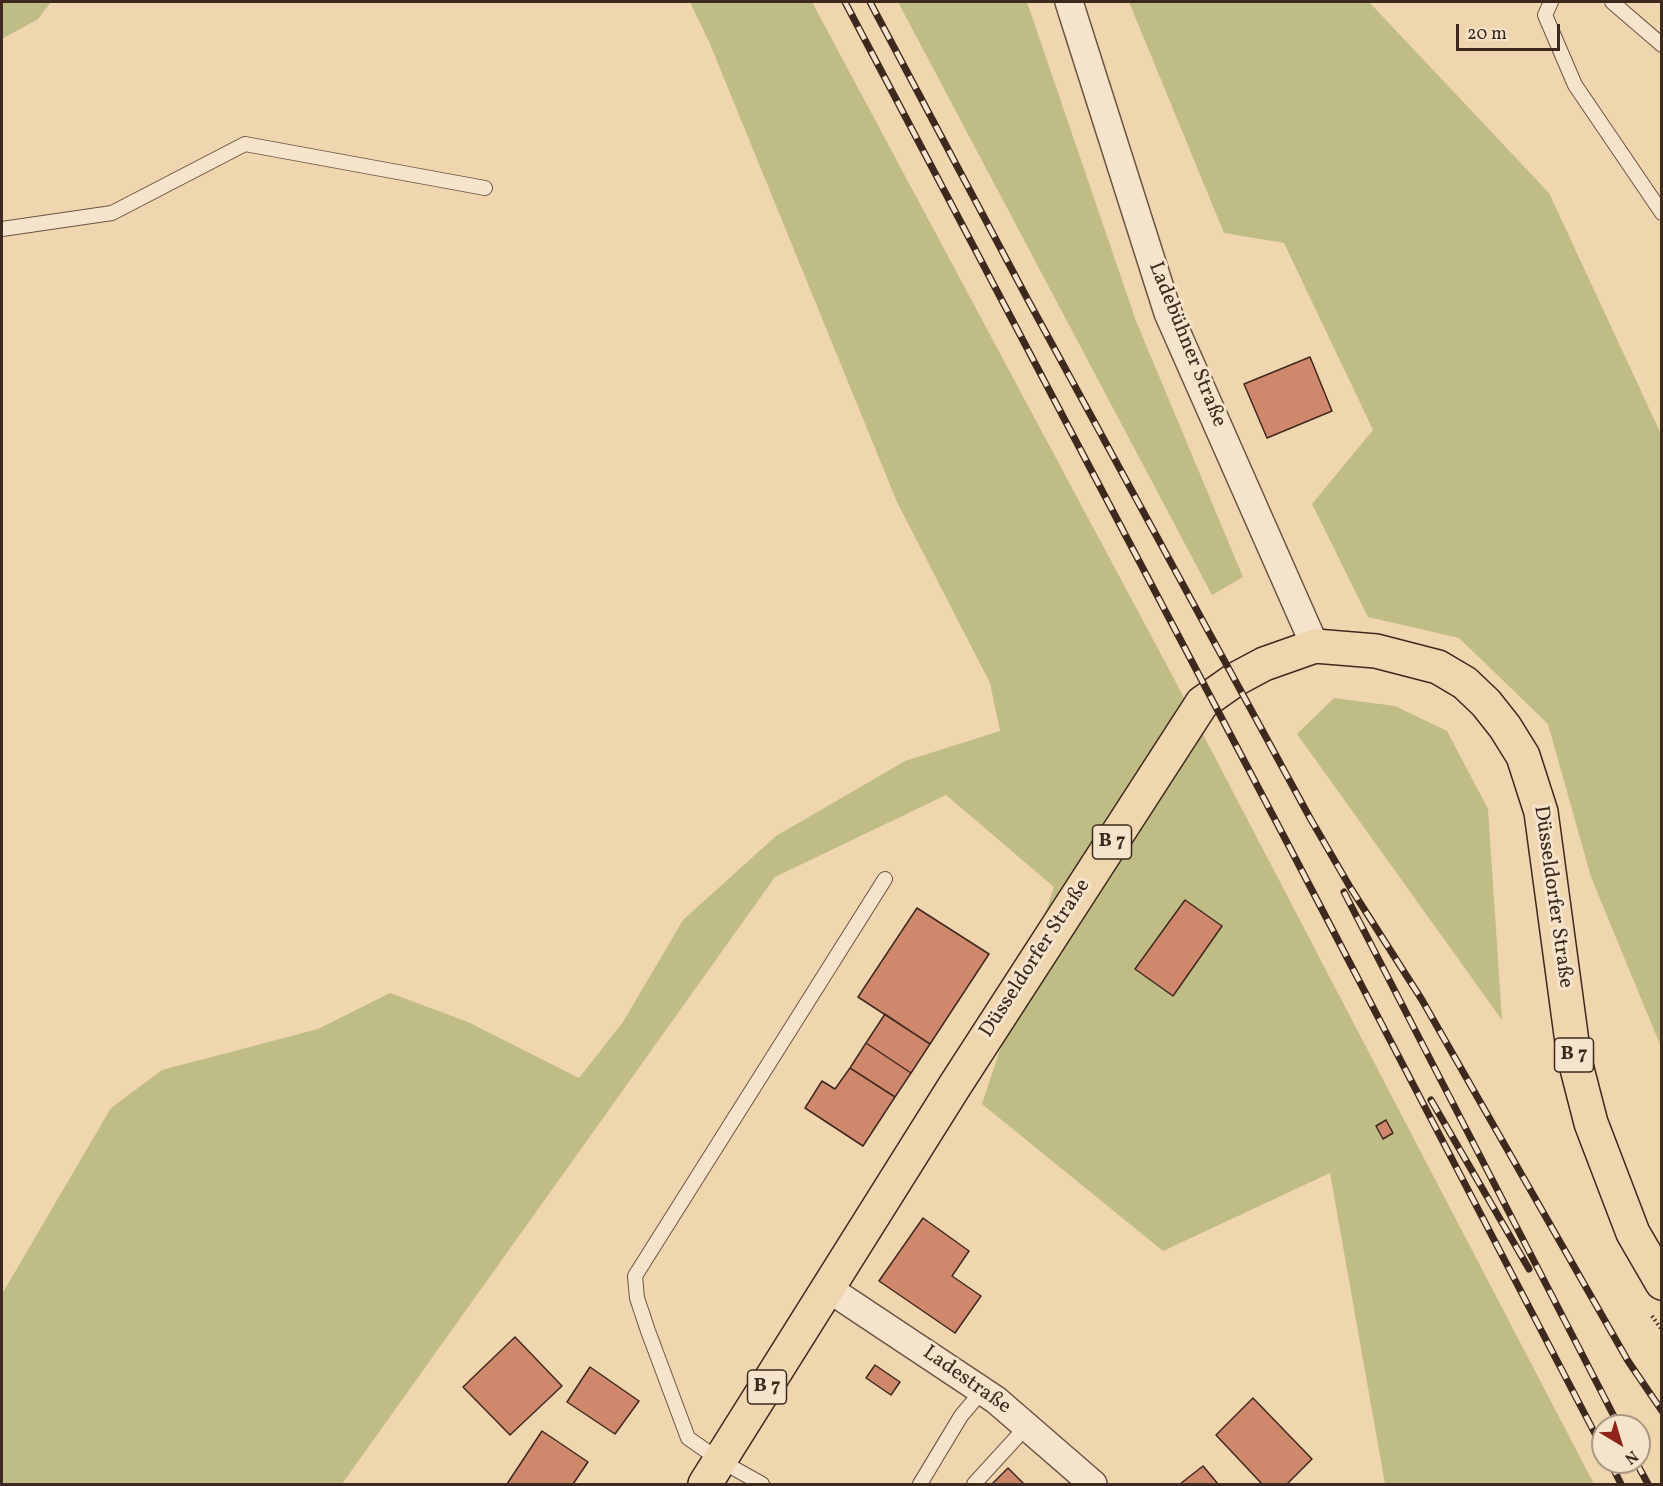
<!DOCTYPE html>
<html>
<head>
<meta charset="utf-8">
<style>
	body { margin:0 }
	#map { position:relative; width:1663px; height:1486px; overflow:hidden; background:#efd6af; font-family:Vollkorn,serif }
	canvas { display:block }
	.frame { position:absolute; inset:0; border:3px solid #3d291e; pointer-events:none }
	.north { position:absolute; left:1591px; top:1414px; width:60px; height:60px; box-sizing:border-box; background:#f5e4cb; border:2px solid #ab9986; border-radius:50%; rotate:142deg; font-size:16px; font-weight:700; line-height:24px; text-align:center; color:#3d291e }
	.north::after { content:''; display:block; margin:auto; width:21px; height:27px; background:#8f2418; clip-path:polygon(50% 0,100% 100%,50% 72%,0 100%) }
	.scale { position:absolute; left:1456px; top:24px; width:104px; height:27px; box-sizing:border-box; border:3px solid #3d291e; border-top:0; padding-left:8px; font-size:18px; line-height:21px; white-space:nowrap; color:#3d291e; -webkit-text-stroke:4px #f5e4cb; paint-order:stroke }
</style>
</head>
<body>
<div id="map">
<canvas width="1663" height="1486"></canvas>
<div class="frame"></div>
<div class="north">N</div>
<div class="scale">20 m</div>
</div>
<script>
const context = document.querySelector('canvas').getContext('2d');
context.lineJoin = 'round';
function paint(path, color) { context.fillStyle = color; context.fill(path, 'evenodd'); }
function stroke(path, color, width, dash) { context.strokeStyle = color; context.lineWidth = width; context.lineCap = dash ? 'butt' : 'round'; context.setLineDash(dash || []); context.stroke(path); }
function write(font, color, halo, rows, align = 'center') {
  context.font = font + ' Vollkorn,serif'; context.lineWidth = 6; context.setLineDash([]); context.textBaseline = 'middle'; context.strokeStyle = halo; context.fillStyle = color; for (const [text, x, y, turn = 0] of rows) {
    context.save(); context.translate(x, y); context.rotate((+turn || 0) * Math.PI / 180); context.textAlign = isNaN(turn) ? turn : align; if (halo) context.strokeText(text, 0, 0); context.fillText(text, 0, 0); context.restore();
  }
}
paint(new Path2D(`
	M2,2H51L38,19L2,39Z
	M690,2H812L1171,673L1594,1484H1385L1330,1173L1163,1251L982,1104L1054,887L946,795L775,877L342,1484H2V1294L111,1108L162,1070L318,1029L390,993L468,1022L579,1078L623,1022L683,920L776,836L905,761L1000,731L990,683L897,502L710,44Z
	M898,2H1027L1136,321L1243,577L1212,595Z
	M1129,2H1369L1549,193L1661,434V1047L1591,877L1548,724L1459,638L1368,617L1312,504L1373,430L1284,243L1224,233Z
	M1334,698L1395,706L1447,731L1488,809L1502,1020L1297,734Z`), '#c0bc86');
const building = new Path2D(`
	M1310,357L1332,411L1267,438L1244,384Z
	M1185,900L1222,926L1173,996L1135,969Z
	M917,908L989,954L930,1044L858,997Z
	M885,1014L930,1044L911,1073L866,1043Z
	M866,1043L911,1073L895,1097L850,1068Z
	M850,1068L895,1097L863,1146L805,1108L822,1081L835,1089Z
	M1386,1120L1393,1133L1383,1139L1376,1126Z
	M923,1218L969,1251L952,1276L981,1296L955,1333L879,1281Z
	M515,1337L562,1386L510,1435L463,1387Z
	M875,1365L900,1382L891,1395L866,1378Z
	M590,1367L639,1401L615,1434L567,1402Z
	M1253,1398L1312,1459L1287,1484H1262L1216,1435Z
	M542,1431L588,1462L573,1484H507Z
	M1203,1466L1218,1484H1180Z
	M1008,1468L1024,1484H992Z`);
paint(building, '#d0886d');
stroke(building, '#3d291e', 1.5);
const lane = new Path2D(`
	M1551,2L1545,15L1575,85L1662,213
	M1612,2L1662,45
	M2,229L112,213L245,144L485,188
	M762,1484L721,1461L688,1438L648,1331L637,1298L635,1276L885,879
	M920,1484L961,1416L982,1391
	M974,1484L1027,1426`);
const street = new Path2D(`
	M1069,2L1168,313L1315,646
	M829,1289L996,1400L1093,1484`);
const primary = new Path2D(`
	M705,1484L954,1087L1202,703L1236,679L1264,664L1315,646L1376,651L1438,667L1465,683L1486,703L1505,727L1523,756L1541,812L1574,1057L1591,1123L1633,1233L1662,1283`);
stroke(lane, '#6a5442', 16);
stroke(street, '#6a5442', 30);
stroke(primary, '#3d291e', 36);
stroke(new Path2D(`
	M1652,1316L1662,1330`), '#3d291e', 4, [1.5, 3]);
stroke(lane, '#f5e4cb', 14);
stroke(street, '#f5e4cb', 27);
stroke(primary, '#efd6af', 33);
const rail = new Path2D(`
	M845,2L1290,848L1603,1449
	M870,2L1028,300L1310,818L1350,887L1422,1000L1628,1361L1662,1411
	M1344,892L1619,1426
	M1431,1100L1529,1269
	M1610,1462L1621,1484
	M1636,1462L1648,1484`);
stroke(rail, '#3d291e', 7);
stroke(rail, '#f5e4cb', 4.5, [14]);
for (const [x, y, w] of [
	[1112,842,39],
	[1574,1055,39],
	[767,1387,39]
]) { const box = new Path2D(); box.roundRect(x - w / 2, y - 17, w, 34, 4.5); context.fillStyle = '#f5e4cb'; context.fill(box); stroke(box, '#3d291e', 1.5); }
write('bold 20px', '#3d291e', null, [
	["B 7",1112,842],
	["B 7",1574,1055],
	["B 7",767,1387]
]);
write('21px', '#3d291e', '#f5e4cb', [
	["Ladebühner Straße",1186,345,68],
	["Düsseldorfer Straße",1552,897,82],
	["Düsseldorfer Straße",1036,959,-57],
	["Ladestraße",966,1381,35]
]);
</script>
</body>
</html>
